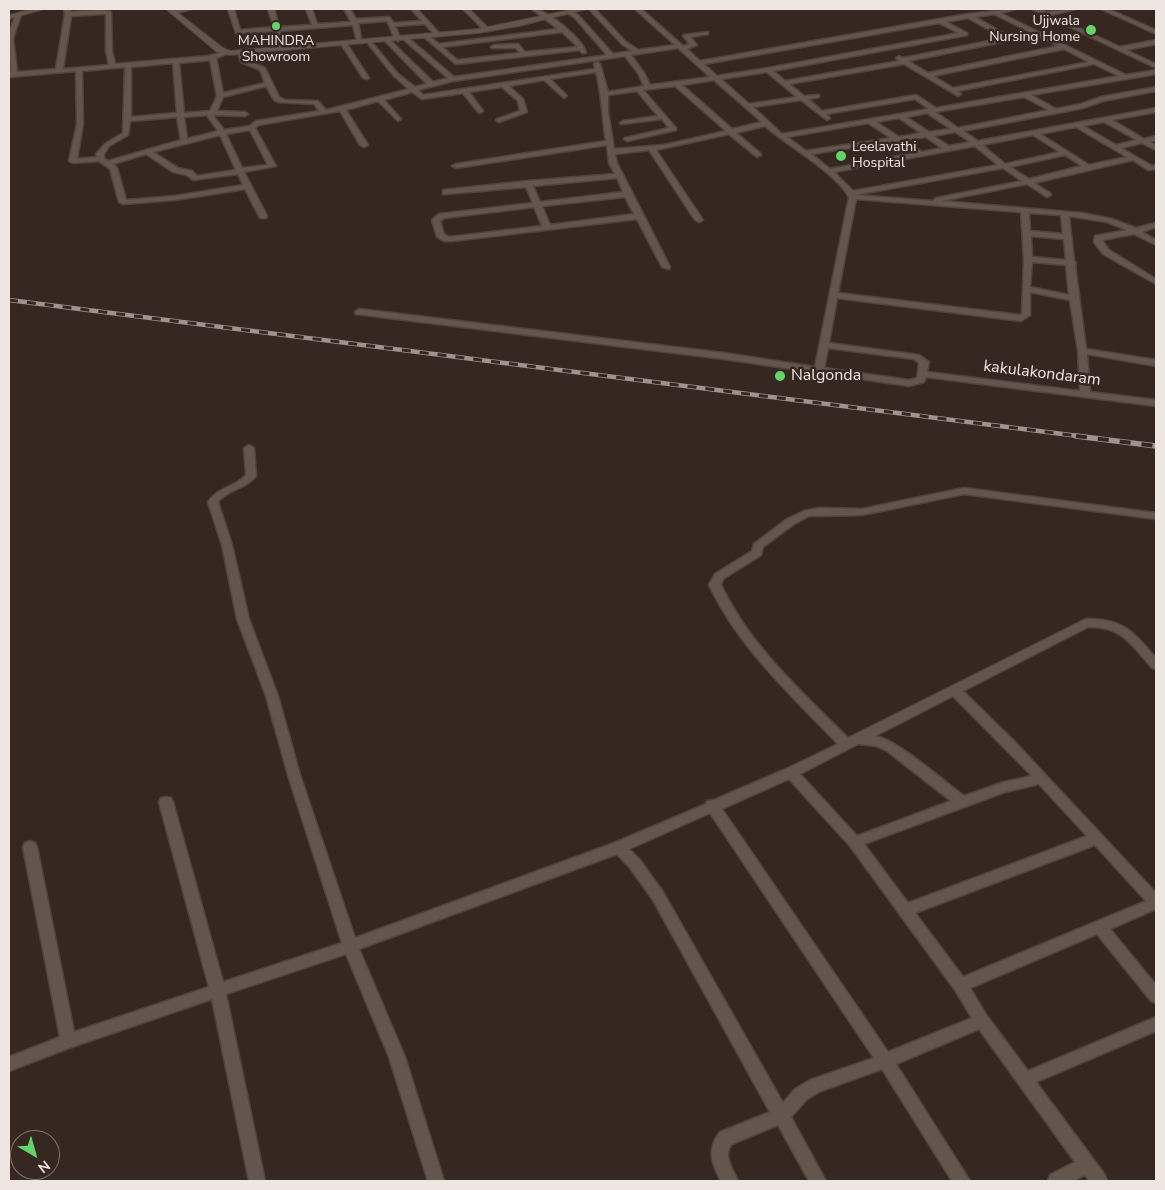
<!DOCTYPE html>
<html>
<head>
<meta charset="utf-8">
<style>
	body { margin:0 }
	#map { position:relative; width:1165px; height:1190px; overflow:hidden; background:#362821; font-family:"Nunito Sans",sans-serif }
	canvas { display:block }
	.frame { position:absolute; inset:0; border:10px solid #efe6e1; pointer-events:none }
	.north { position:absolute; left:10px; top:1130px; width:50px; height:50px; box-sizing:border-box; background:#362821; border:1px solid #80746e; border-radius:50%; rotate:142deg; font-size:14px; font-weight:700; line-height:20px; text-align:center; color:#efe6e1 }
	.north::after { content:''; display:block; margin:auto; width:18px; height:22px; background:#62d469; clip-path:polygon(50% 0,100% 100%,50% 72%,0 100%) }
</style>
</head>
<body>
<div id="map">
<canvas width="1165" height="1190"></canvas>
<div class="frame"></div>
<div class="north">N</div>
</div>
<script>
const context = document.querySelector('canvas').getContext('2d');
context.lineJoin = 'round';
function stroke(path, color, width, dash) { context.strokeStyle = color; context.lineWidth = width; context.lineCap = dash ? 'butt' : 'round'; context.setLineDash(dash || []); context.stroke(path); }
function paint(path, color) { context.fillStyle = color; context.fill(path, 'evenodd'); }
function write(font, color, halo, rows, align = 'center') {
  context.font = font + ' "Nunito Sans",sans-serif'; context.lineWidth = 5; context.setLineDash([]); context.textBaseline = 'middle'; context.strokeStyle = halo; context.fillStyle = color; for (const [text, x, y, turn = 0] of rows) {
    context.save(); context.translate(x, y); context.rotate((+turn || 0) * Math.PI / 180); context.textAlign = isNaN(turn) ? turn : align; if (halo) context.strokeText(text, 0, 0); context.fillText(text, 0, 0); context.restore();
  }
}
const minor = new Path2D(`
	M64,9H70L71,12L102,10L111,12L112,51L115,64L208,56L229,51V53L216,58L223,93L265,83L260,70L241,62L238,52L241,50L244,52L246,60L265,68L279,97L285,100L318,101L326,110L409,89L394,76L366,41L369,39L398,74L415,87L427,84L385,41V39H389L433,82L448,78L403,39V37H407L454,77L607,55L575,18L568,13L570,10L579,16L613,54L632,51L622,44L589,9H595L626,42L638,50L675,45L635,9H641L683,46L690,44L683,36L684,35L708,32V34L690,37L697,45L687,49L700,61L968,14L1016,9L1000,13L1126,75L1156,70V74L1031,95L1056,109L1081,104L1101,97L1156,87V91L1103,101L1083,108L963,131L978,141L1156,108V112L1112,120L1144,139L1156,136V140L1150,142L1156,145V150L1142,143L1121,148L1152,166L1156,165V169L1148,170L1133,160L1034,183L1050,193L1051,195L1047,197L1027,184L941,201L1082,213L1112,219L1136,228L1156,223V227L1142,232L1156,240V245L1134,234L1102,240L1109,250L1156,279V284L1103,254L1094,242L1095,236L1127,230L1107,222L1069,216L1074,261L1076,263L1075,265L1086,349L1156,360V366L1087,354L1090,392L1156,400V406L926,377L924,382L909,386L724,359L356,314L355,312L359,309L724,353L815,367L849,197C834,171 789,147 765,126L736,133L760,153L761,155L757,157L729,134L656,150L703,220L699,222L695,220L649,150L615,154L617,163L670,267L669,269L662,267L637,219L453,241H444L437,237L432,220L439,214L533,203L526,187L446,194H443V190L528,181L615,174L609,163L607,145L456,168L452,166L456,164L606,141C602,117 602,95 596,72L550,79L567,96L564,98L544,80L509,86L523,99L527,112L499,122L496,120L497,119L520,111L518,101L502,87L469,92L483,111L480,113L478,112L463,93L422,99L412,92L384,100L401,119L398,121L378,101L346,110L368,145L364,147L360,145L340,111L258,125L255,128L276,166L244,172L267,216L266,218H260L245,189L175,200L123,204L119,202L110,169L99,161L73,163L69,161L77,124L76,71L9,77V73H11L9,33L16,14L21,15L13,38L17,72L56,69L65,14ZM102,14H106V51L109,65L63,69L71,16ZM994,14L1058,46L928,73L908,61L1012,40V38L975,17ZM968,18L1004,38L903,58L899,56L896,58L900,61L785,81L773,71L967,35V33L946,22ZM939,23L959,33L768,68L717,76L704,64ZM678,48L710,77L650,85L644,73L631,55ZM1064,49L1089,62L953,88L933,76ZM625,56L638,73L644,86L608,92L600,64L597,62L594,64L595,69L423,95L418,90L453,81ZM210,60L217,96L210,111L184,113L179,63ZM173,63L177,113L131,117V67ZM904,64L958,96L961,94L957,91L1094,64L1119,76L936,108L916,95L822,111L808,99L819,97V95L804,96L789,84ZM125,67L123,133L105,144L96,154L97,157L77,159L83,124L82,71ZM767,72L797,97L749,104L721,79ZM714,80L762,122L732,129L682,85ZM266,86L274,100L278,102L314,104L319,111L256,121L250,126L224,130L214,117L215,115L245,116L248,114L245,112L217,111L223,97ZM675,86L726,131L664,145L614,149L608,112V95L637,91L658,116L623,121L620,123L621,124L662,119L669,128L625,138L624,139L627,141L676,130V128L643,90ZM1024,97L1049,110L958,128L935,112ZM915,99L929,109L782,134L753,107L801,100L827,120L830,118L826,114ZM927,113L951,129L929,132L906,117ZM208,115V117L218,131L187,139L184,117ZM177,117L181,140L108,161L104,158V154L109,146L128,135L130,121ZM899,118L921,133L899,137L876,122ZM1104,122L1137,140L1116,145L1083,126ZM868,123L891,138L806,151L787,137ZM1076,127L1127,157L1089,165L1040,134ZM250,130L268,165L242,168L226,134ZM955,132L971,142L949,146L933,136ZM220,135L236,170L197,176L192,171L178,168L153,152ZM1033,135L1060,152L1005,164L982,145ZM926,137L942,148L922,152L904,140ZM896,141L914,153L830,169L811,154ZM975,146L998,165L853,191L834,172ZM146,154L173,172L187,175L193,180L238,174L243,185L175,196L126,200L117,168L113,164ZM1065,155L1082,166L1029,179L1010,167ZM1003,168L1022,181L936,198L933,201L855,195ZM617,178L623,192L540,202L533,186ZM625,197L634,214L550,225L542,206ZM856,199L1021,212L1024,259L1022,314L1020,315L838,293ZM534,207L542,226L449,237L444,234L440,221L444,218ZM1029,213L1061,215L1063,234L1030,231ZM1031,236L1064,239L1066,260L1032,257ZM1032,262L1066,265L1069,295L1030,287ZM1030,292L1070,300L1078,351L1080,391L927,372L929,362L919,355L829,343L837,298L1021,321L1030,315ZM828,348L914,359L919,363L917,378L909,380L824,368Z
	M181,9H191L173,14L170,12Z
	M228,9H234L240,30L274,27L268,9H274L279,27L312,25L306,9H312L317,24L351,22L344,9H350L356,19L389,17L394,23L422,21L411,9H417L441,35L436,36L425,24L395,26L401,39L398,41L395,39L387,21L358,23L362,43L357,42L353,25L280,31L286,49L283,51L280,49L275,31L236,33Z
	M463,9H469L489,29V31H485Z
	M532,9C546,8 585,41 586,53H582L580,50L456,64L424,37L429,36L439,44L558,29ZM562,32L578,47L525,52L518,44L494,45L491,47L492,48H516L520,53L457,60L442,47Z
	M1032,9H1039L1046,12L1076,9L1051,15L1120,47L1156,40V44L1126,50L1156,64V68Z
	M1101,9H1108L1156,30V34Z
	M344,42L347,44L369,78L368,79L363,78L341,44Z
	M249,445L254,448L256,476C246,489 228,489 218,502L232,545L249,619L278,696L300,775L355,938L614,843L706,804L707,801L714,800L786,769L838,744C790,694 739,648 709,585L715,574L752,551L754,544L787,519L804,511L819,508L862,509L964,488L1156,513V519L964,494L862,515L809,516L794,524L763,547L761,555L723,579L721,585C750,646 801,691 848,738L1086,619C1123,618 1133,632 1156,658V669L1152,668C1132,645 1122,626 1088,627L963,691L1015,742L1156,893V909L1110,929L1156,985V1003L1151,1001L1097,934L970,988L987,1016L1028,1071L1156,1017V1031L1036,1082L1105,1175L1107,1181H1089L1085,1175L1073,1181H1048L1050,1175L1075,1162L979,1029L896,1064L970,1181H952L882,1069L821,1091L807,1099L791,1117L826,1181H809L778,1125L732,1144C722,1156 733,1169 738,1181H721C712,1164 706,1149 720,1132L770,1112L653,900L630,868L617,854L359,949L405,1057L444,1181H428L389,1057L346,954L226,994L265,1181H249L212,999L69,1048L9,1071V1057L60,1037L23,847L25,843L30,841L35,843L37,847L74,1032L209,987L159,802L161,798L166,797L171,798L173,802L223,982L342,943L288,775L266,696L237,619L222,545L208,502C219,486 234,488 246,475L244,448ZM953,696L1032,776L1004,782L964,796C945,782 895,738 875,736ZM858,744L876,746L887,751L951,801L857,836L800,774ZM789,779L850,846L955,990L972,1018L888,1052L722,809ZM1039,784L1087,836L908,903L864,844L1005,792ZM710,813L874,1058L810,1080L795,1089L783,1103L663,892L640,860L629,849ZM1095,845L1146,901L963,977L915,913Z`);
const tertiary = new Path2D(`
	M33,9H44L9,19V15Z
	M166,9H173L223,48L230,51L478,29L575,9H587L519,26L478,33L230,55L217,52Z`);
stroke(minor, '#4f443e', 3);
stroke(tertiary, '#4f443e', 2);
paint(minor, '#65564d');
paint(tertiary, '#65564d');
const railFar1 = new Path2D(`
	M9,300L1086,437`);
const rail = new Path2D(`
	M1076,436L1156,446`);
stroke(railFar1, '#9e938d', 4.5);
stroke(rail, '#9e938d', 5.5);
stroke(railFar1, '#362821', 3, [9]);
stroke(rail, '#362821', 4, [11]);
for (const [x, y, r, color] of [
	[276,26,5,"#62d469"],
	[1091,30,6,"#62d469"],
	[841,156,6,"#62d469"],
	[780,376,6,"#62d469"]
]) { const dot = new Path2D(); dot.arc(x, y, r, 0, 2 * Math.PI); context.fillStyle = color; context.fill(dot); stroke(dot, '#362821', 2); }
write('14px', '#efe6e1', '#362821', [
	["Ujjwala",1080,22],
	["Nursing Home",1080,38],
	["MAHINDRA",276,42,"center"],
	["Showroom",276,58,"center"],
	["Leelavathi",852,148,"left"],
	["Hospital",852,164,"left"]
], 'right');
write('16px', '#efe6e1', '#362821', [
	["kakulakondaram",1042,374,7]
]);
write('16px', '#efe6e1', '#362821', [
	["Nalgonda",791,376]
], 'left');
</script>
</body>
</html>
